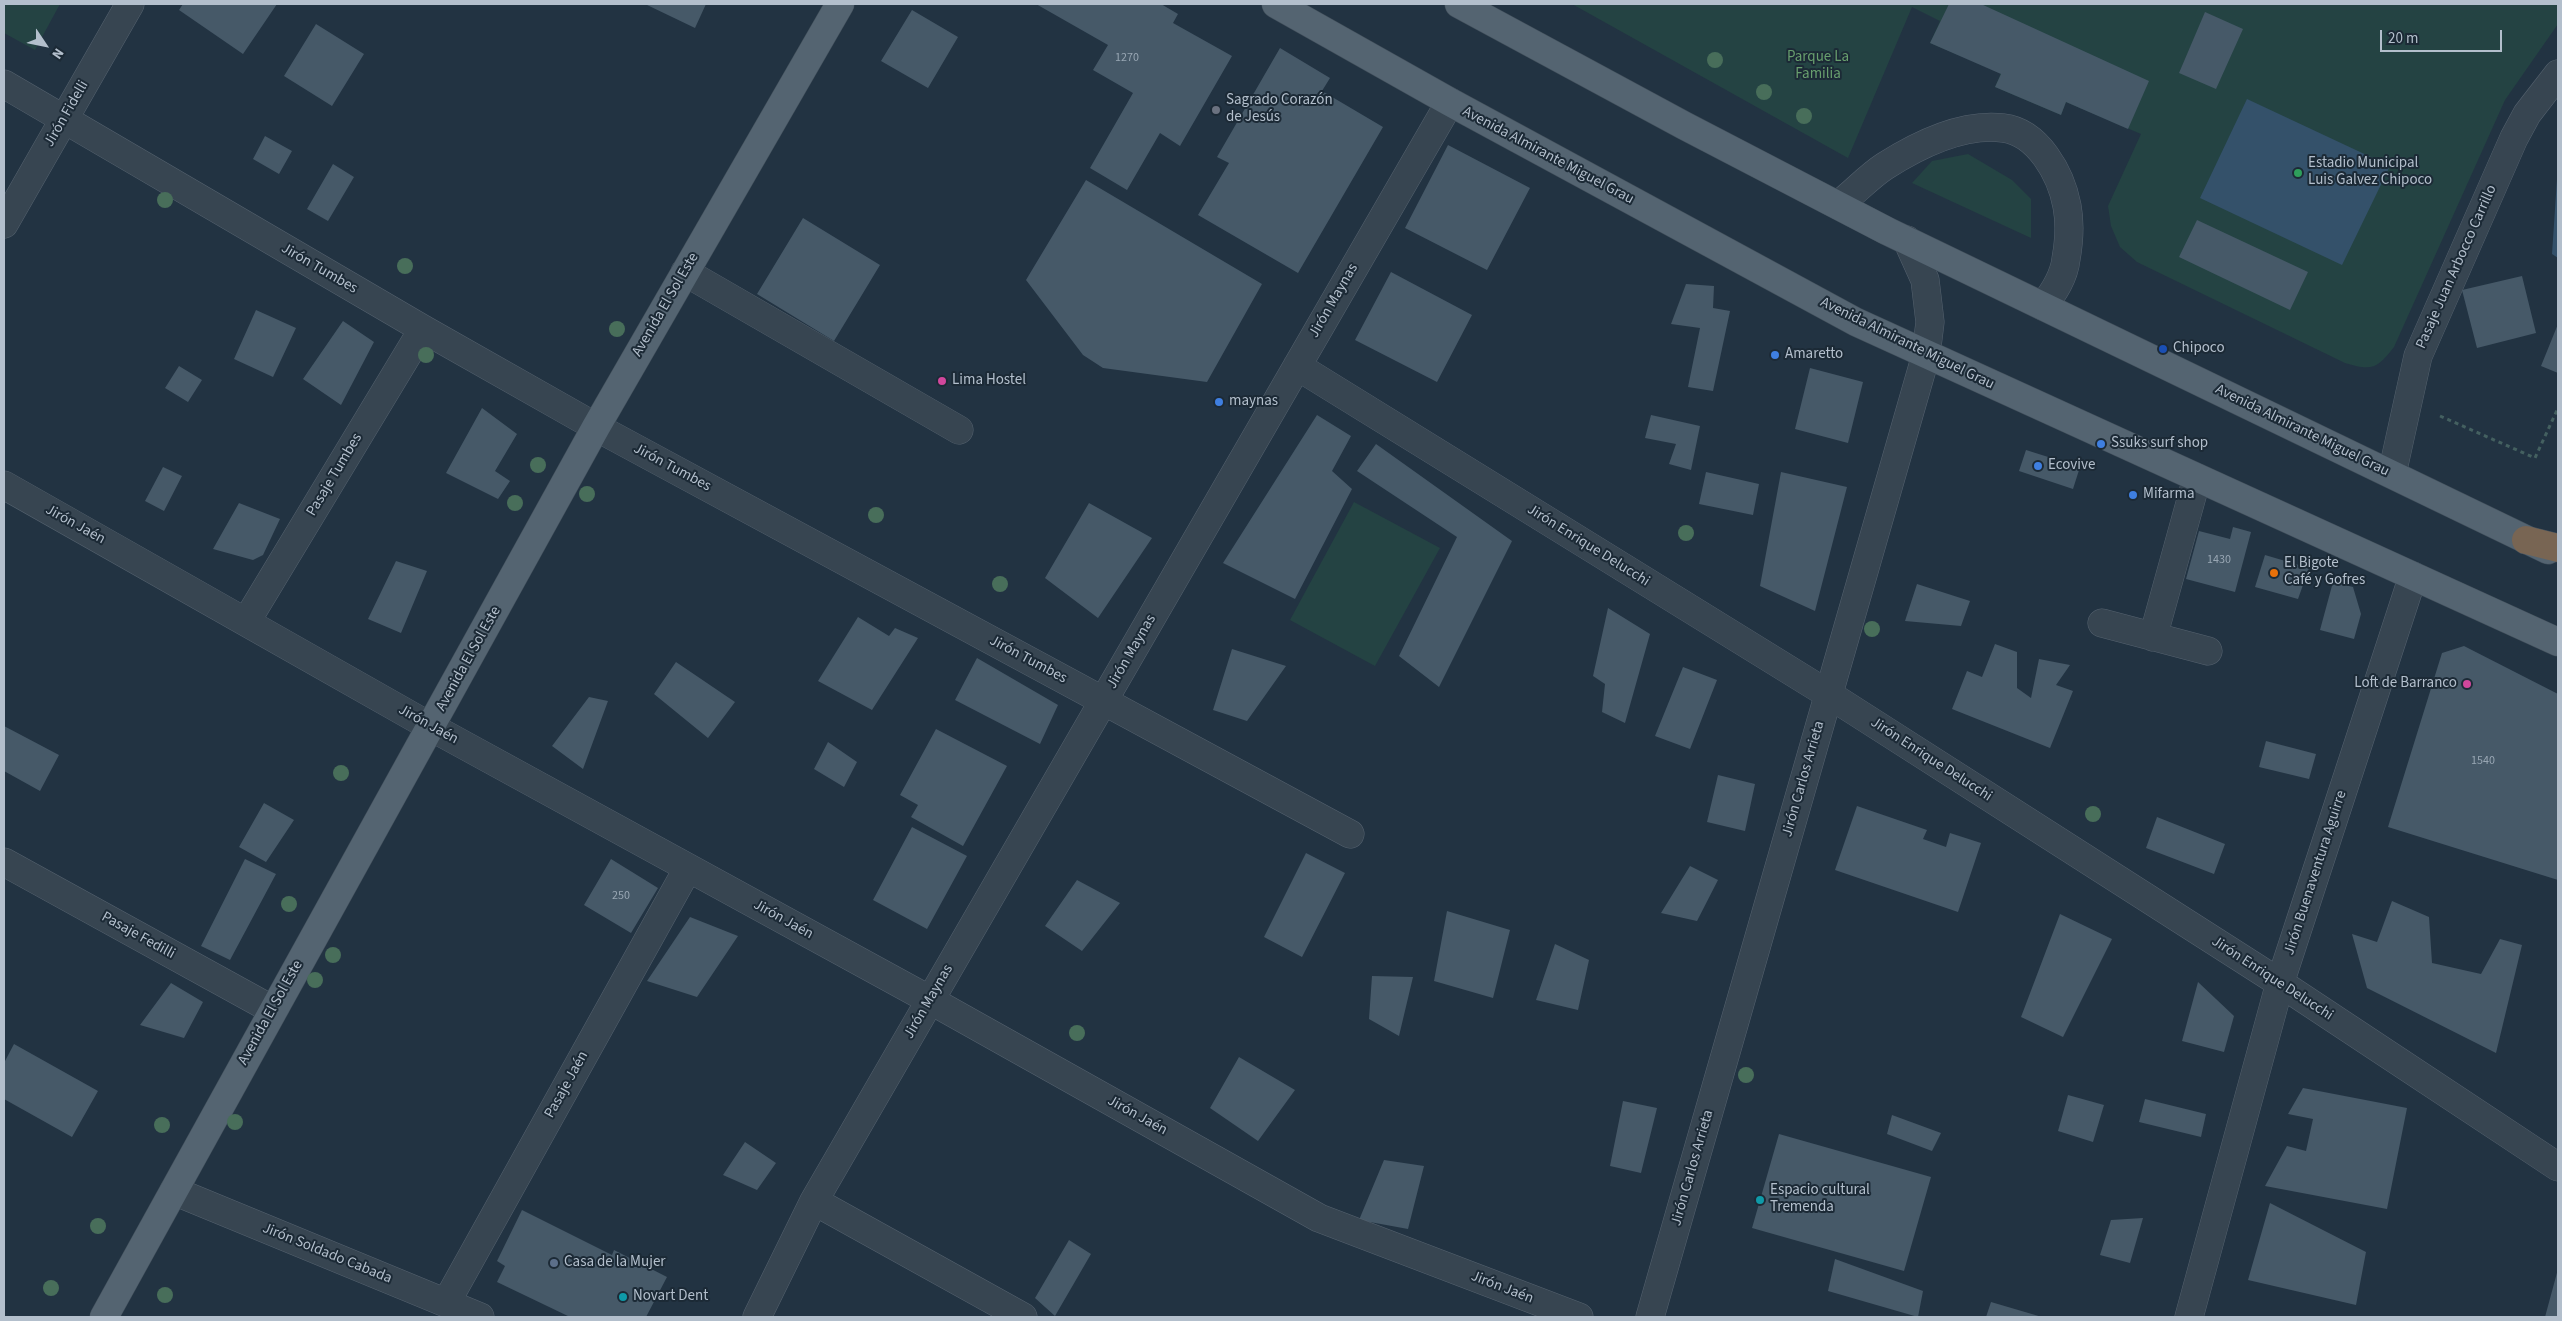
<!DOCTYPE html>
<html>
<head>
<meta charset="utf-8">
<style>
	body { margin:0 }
	#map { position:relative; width:2562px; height:1321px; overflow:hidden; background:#223342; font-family:"Source Sans 3",sans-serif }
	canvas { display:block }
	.frame { position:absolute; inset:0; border:5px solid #b3bfcc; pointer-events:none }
	.north { position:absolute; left:20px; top:20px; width:50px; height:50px; -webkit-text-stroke:4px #1c2a36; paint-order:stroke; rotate:124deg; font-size:14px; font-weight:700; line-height:20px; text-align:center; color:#b3bfcc }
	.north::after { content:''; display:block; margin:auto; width:18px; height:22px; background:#b3bfcc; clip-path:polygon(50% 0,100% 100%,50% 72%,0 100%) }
	.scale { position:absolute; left:2380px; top:30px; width:122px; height:22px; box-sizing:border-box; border:2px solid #b3bfcc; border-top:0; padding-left:6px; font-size:15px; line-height:18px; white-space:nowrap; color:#b3bfcc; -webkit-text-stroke:4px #1c2a36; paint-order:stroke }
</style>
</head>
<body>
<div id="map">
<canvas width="2562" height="1321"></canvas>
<div class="frame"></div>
<div class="north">N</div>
<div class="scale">20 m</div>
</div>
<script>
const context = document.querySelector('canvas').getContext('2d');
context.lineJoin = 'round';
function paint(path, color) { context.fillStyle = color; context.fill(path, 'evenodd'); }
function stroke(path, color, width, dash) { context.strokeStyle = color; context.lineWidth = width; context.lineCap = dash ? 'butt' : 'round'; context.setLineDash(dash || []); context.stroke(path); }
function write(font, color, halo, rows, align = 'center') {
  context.font = font + ' "Source Sans 3",sans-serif'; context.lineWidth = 4; context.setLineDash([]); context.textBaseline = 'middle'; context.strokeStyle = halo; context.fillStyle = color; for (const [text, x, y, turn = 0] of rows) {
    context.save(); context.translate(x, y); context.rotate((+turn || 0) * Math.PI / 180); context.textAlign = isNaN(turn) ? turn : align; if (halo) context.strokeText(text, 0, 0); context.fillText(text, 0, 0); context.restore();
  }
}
paint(new Path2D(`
	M4,4H60L35,50L4,33Z
	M1572,4H2558V24L2505,100L2394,347C2377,369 2372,371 2345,363L2137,262L2120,247L2111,226L2108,206L2141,134L2066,102L2061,115L1995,87L2001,73L1930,43L1940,21L1912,7L1848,158Z
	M1968,154L2012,180L2031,199V238L1912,183L1932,161Z
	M1354,502L1440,548L1375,666L1290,620Z`), '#244343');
paint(new Path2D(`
	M2247,99L2390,166L2342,265L2200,198Z
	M2558,164V258L2552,254Z`), '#34516a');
paint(new Path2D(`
	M183,4H277L243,54L179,10Z
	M645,4H706L695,28Z
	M1036,4H1161L1178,14L1173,23L1232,56L1180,146L1160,133L1127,190L1090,168L1133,93L1093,70L1108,45Z
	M1949,4H1981L2149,81L2128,129L2066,102L2061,115L1995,87L2001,74L1930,43Z
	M912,10L958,37L928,88L881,61Z
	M2205,12L2243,29L2216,89L2179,73Z
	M316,24L364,54L332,106L284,76Z
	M1280,48L1330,78L1322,91L1383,127L1298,273L1198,215L1229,163L1217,157Z
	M265,136L292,151L279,174L253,159Z
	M1448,145L1530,188L1487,270L1405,228Z
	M333,164L354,177L328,221L307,209Z
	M1086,180L1262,284L1207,382L1103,368L1083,355L1026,280Z
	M803,218L880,265L834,341L757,294Z
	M2197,220L2308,272L2290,310L2179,257Z
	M1391,272L1472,315L1437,382L1355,340Z
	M2522,276L2536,333L2477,348L2462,290Z
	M1686,284L1714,286L1713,308L1730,311L1713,391L1688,387L1700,328L1671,324Z
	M256,310L296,328L273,377L234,359Z
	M343,321L374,342L341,405L303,379Z
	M2558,324V373L2541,366Z
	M179,366L202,380L188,402L165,388Z
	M1810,368L1863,382L1848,443L1795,429Z
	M482,408L517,434L495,471L510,481L498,499L446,473Z
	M1317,415L1351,436L1332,471L1352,489L1295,599L1223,563Z
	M1651,415L1700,426L1691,470L1669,464L1676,444L1645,438Z
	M1376,444L1512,541L1439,687L1399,656L1457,537L1357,471Z
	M2026,450L2080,467L2073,489L2019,471Z
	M163,467L182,476L164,511L145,501Z
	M1706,472L1759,484L1753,515L1699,504Z
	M1781,472L1847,487L1815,611L1760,586Z
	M239,503L280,519L263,555L253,560L213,549Z
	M1089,503L1152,538L1098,618L1045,578Z
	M2233,527L2251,532L2235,592L2186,579L2199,531L2230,539Z
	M2265,555L2309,568L2298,599L2255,587Z
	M396,561L427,571L401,633L368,619Z
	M2333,582L2353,587L2361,614L2354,639L2320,630Z
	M1917,584L1970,601L1961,626L1905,621Z
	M1608,608L1650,634L1625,723L1602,712L1605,684L1593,676Z
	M858,617L889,636L895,628L918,638L872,710L818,681Z
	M1995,644L2017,652V688L2031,698L2039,659L2070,665L2056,685L2073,691L2050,748L1952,709L1967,671L1982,677Z
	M2464,646L2558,694V880L2388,827L2442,653Z
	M1232,649L1286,666L1247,721L1213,710Z
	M977,658L1058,705L1040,744L955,700Z
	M676,662L735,702L708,738L654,694Z
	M1683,667L1717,680L1690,749L1655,736Z
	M589,697L608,701L583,769L552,746Z
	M4,726L59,755L40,791L4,771Z
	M936,729L1007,766L963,846L911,817L918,805L900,795Z
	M2266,741L2316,754L2309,779L2259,767Z
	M828,742L857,762L844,787L814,769Z
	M1718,775L1755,784L1745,831L1707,822Z
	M264,803L294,820L266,862L239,847Z
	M1857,806L1927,830L1923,839L1946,847L1950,833L1981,843L1958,912L1835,870Z
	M2157,817L2225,844L2214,874L2146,848Z
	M912,827L967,856L927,929L873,900Z
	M1306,853L1345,873L1302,957L1264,937Z
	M245,859L276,874L230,960L201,946Z
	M611,859L658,888L631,933L584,905Z
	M1690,866L1718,880L1697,921L1661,913Z
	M1077,880L1120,903L1082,951L1045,926Z
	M2392,901L2429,917L2432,963L2481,974L2500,939L2522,945L2496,1053L2367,988L2352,934L2377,942Z
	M1447,911L1510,930L1493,998L1434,981Z
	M2060,914L2112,939L2063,1037L2021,1017Z
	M690,917L738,936L697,997L647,981Z
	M1555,944L1589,960L1578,1010L1536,1000Z
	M1372,976L1413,977L1399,1036L1369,1019Z
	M2198,982L2234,1016L2224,1052L2182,1041Z
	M171,983L203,1002L184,1038L140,1025Z
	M14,1044L98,1091L72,1137L4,1099V1063Z
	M1239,1057L1295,1090L1258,1141L1210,1108Z
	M2303,1088L2407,1108L2387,1209L2265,1186L2287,1146L2306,1151L2313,1119L2288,1114Z
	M2068,1095L2104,1105L2093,1142L2058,1131Z
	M2145,1099L2206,1114L2201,1137L2139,1122Z
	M1623,1101L1657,1108L1641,1173L1610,1166Z
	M1892,1115L1941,1133L1932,1151L1887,1134Z
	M1779,1134L1931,1177L1904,1271L1752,1228Z
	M745,1142L776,1163L757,1190L723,1175Z
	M1384,1160L1424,1166L1408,1229L1359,1220Z
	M2270,1203L2366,1252L2356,1305L2248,1280Z
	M522,1210L612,1255L614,1250L667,1277L646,1317H570L497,1282L505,1266L497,1261Z
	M2143,1218L2130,1263L2100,1255L2111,1220Z
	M1069,1240L1091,1254L1055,1316L1035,1298Z
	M1835,1259L1923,1291L1918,1317L1828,1291Z
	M2558,1269V1317H2545Z
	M1991,1302L2042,1317H1986Z`), '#465968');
const minor = new Path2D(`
	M4,84L423,329L596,427L1350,834
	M1838,205C1854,193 1868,177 1885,166C1918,145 1963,123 2003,128C2038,132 2061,174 2067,206C2070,222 2069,242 2066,259C2064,277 2054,292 2043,306
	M4,224L130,4
	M685,272L959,430
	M1297,366L1828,694L2280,983L2558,1167
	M2392,474L2418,356L2514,138L2527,114L2558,74
	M4,485L431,727L930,1000L1319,1218L1579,1317
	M246,622L423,329
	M2102,623L2208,651
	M2153,637L2197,478
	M4,862L273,1010
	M174,1191L480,1317
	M814,1201L1023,1317
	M446,1303L688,868
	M757,1317L814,1201L1450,102
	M1650,1317L1926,355L1930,322L1925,280L1907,240
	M2189,1317L2280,983L2413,576`);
const major = new Path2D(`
	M1276,4L1450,102L1856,322L2558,642
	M1459,4L1685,126L1887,231L2548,550
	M104,1317L596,427L840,4`);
const highway = new Path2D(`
	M2526,540L2558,548`);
stroke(minor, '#55626f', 29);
stroke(major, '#404e5a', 29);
stroke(highway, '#424f5c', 29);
stroke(new Path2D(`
	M2440,416L2535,458L2558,408`), '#446060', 3, [4, 4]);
stroke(minor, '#374551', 28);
stroke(major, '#546471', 28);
stroke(highway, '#786553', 28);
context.fillStyle = '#486e5a';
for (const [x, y] of [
	[1715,60],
	[1764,92],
	[1804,116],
	[165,200],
	[405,266],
	[617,329],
	[426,355],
	[538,465],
	[587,494],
	[515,503],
	[876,515],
	[1686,533],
	[1000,584],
	[1872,629],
	[341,773],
	[2093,814],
	[289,904],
	[333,955],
	[315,980],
	[1077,1033],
	[1746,1075],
	[235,1122],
	[162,1125],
	[98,1226],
	[51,1288],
	[165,1295]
]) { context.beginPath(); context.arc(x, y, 8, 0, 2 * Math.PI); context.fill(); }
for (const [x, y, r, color] of [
	[1216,110,5,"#6b7280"],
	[2298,173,5,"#2e9e5b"],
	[2163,349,5,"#1a4fb4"],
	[1775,355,5,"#3f7fe0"],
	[942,381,5,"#d1479c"],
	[1219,402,5,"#3f7fe0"],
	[2101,444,5,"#3f7fe0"],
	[2038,466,5,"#3f7fe0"],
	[2133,495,5,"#3f7fe0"],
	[2274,573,5,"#e8710a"],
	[2467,684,5,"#d1479c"],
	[1760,1200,5,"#0f9aa8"],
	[554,1263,5,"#5c6f8a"],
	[623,1297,5,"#0f9aa8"]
]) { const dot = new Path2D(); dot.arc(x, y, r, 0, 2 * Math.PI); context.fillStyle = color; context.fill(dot); stroke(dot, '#1c2a36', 2); }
write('12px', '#98a6b3', null, [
	["1270",1127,58],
	["1430",2219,560],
	["1540",2483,761],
	["250",621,896]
]);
write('15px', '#689f6e', '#1c2a36', [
	["Parque La",1818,58],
	["Familia",1818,75]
]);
write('15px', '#b3bfcc', '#1c2a36', [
	["Sagrado Corazón",1226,101],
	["de Jesús",1226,118],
	["Estadio Municipal",2308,164],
	["Luis Galvez Chipoco",2308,181],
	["Chipoco",2173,349],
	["Amaretto",1785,355],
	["Lima Hostel",952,381],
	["maynas",1229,402],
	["Ssuks surf shop",2111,444],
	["Ecovive",2048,466],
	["Mifarma",2143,495],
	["El Bigote",2284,564],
	["Café y Gofres",2284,581],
	["Loft de Barranco",2457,684,"right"],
	["Espacio cultural",1770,1191],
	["Tremenda",1770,1208],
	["Casa de la Mujer",564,1263],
	["Novart Dent",633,1297]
], 'left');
write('15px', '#b3bfcc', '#1c2a36', [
	["Jirón Fidelli",67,114,-60],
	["Avenida Almirante Miguel Grau",1548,156,28],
	["Pasaje Juan Arbocco Carrillo",2457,267,-66],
	["Jirón Tumbes",319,269,30],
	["Jirón Maynas",1334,301,-60],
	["Avenida El Sol Este",666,305,-60],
	["Avenida Almirante Miguel Grau",1907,344,26],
	["Avenida Almirante Miguel Grau",2302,431,26],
	["Jirón Tumbes",672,468,28],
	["Pasaje Tumbes",335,475,-59],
	["Jirón Jaén",75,525,29],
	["Jirón Enrique Delucchi",1588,546,32],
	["Jirón Maynas",1132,652,-60],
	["Avenida El Sol Este",469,659,-61],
	["Jirón Tumbes",1028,660,28],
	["Jirón Jaén",428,725,29],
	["Jirón Enrique Delucchi",1931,760,33],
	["Jirón Carlos Arrieta",1804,779,-74],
	["Jirón Buenaventura Aguirre",2316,873,-72],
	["Jirón Jaén",783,920,29],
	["Pasaje Fedilli",138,936,29],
	["Jirón Enrique Delucchi",2272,979,33],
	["Jirón Maynas",929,1002,-60],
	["Avenida El Sol Este",271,1013,-61],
	["Pasaje Jaén",567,1085,-61],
	["Jirón Jaén",1137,1116,29],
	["Jirón Carlos Arrieta",1693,1168,-74],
	["Jirón Soldado Cabada",327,1254,22],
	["Jirón Jaén",1502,1288,21]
]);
</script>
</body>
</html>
